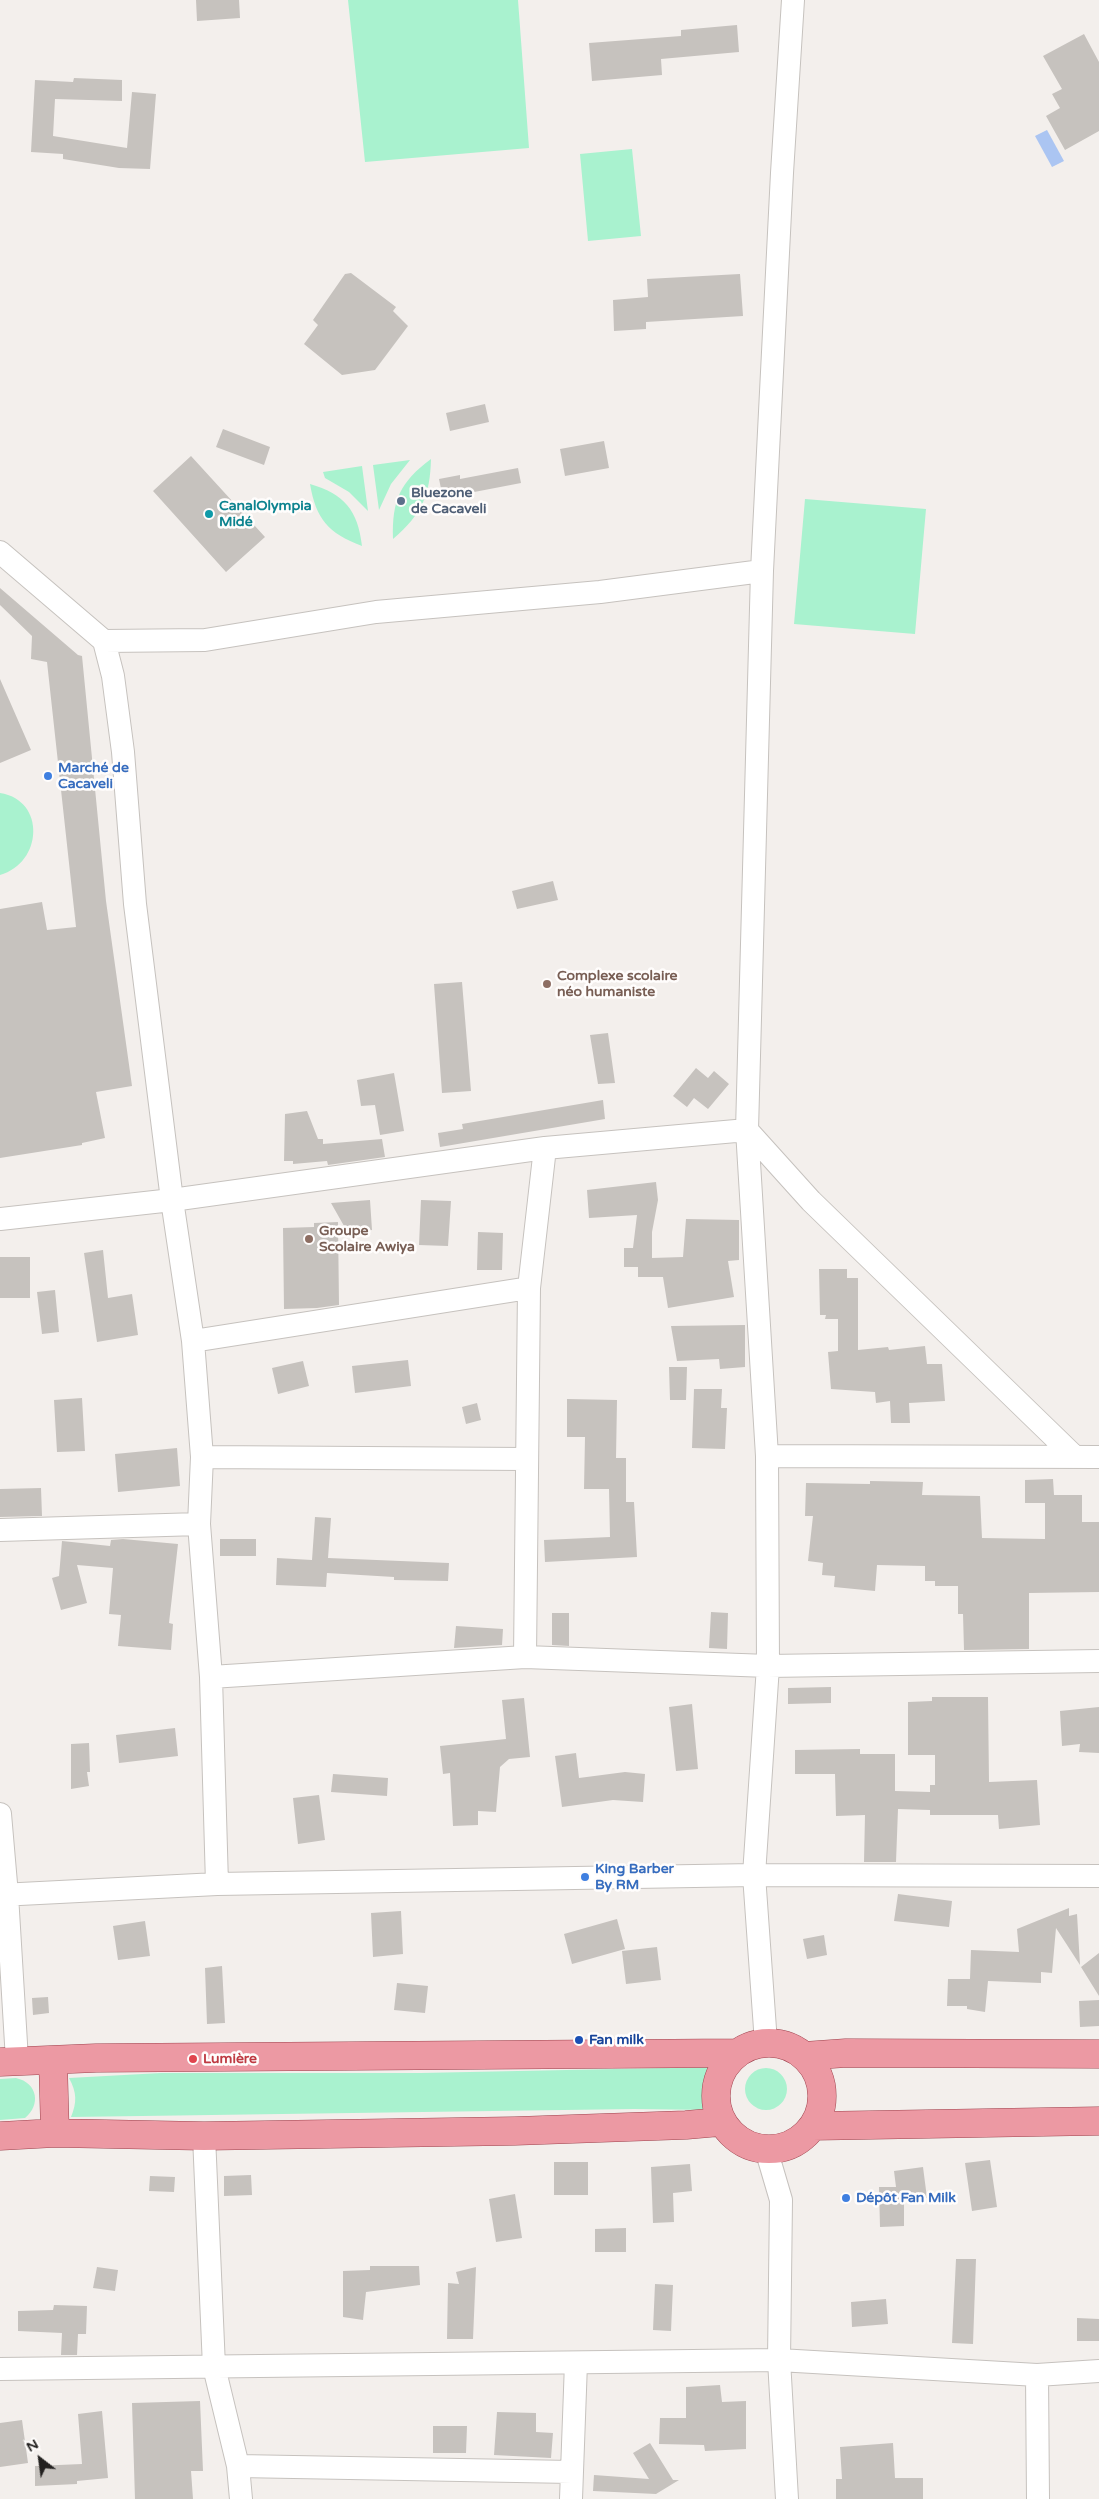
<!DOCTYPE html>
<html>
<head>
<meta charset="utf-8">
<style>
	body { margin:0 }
	#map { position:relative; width:1099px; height:2499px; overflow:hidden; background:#f3efec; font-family:"Varela Round",sans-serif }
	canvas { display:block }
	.north { position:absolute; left:15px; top:2434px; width:50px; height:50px; -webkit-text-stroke:4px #fffdfc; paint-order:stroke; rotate:330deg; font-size:14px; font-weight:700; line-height:20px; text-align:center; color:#232120 }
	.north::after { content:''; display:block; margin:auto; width:18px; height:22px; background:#232120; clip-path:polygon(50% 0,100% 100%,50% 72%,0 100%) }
</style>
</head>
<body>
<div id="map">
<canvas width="1099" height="2499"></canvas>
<div class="north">N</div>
</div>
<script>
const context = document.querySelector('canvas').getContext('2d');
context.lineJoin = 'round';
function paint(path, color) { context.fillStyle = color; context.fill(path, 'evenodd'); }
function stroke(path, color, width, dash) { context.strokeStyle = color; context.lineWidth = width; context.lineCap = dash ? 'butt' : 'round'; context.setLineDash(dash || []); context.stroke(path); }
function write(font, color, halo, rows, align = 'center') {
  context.font = font + ' "Varela Round",sans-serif'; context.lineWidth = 5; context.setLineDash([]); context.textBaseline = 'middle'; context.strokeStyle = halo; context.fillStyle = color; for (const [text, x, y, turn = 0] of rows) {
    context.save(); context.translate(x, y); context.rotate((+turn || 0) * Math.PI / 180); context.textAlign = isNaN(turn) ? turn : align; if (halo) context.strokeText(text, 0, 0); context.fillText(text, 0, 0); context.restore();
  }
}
paint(new Path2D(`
	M348,0H518L529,148L365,162Z
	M632,149L641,236L588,241L580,154Z
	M431,459C430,496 422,514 393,539C392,500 400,482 431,459Z
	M410,460L391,484L379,510L373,465Z
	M362,466L368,511L349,492L325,478L323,472Z
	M310,484C344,494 358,510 362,546C328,533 316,519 310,484Z
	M805,499L926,509L915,634L794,624Z
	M0,793C46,800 43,863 0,875Z
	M712,2067C701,2082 701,2097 713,2110L634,2109L71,2117C77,2102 77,2093 69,2078L161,2073H421Z
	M745 2089a21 21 0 1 1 42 0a21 21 0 1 1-42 0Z
	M16,2078C38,2083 41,2105 25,2118L0,2120V2079Z`), '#a9f2cf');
paint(new Path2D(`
	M1047,130L1064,161L1052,167L1035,136Z`), '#abc5f2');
paint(new Path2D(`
	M196,0H239L240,18L197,21Z
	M737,25L739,52L661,59L662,75L592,81L589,43L681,36V30Z
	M1084,34L1099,62V131L1065,150L1046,116L1060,108L1052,94L1062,89L1043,56Z
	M74,78L122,80V101L55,99L53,136L127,148L132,92L156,94L150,169L119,168L63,159V154L31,152L35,80L73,82Z
	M351,273L396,307L393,311L408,326L375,370L342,375L304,344L318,325L313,320L345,274Z
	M740,274L743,316L646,322V329L614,331L613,300L648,297L647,279Z
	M485,404L489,422L450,431L446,413Z
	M223,429L270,447L264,465L216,447Z
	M604,441L609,468L565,476L560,449Z
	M191,456L265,537L226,572L153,491Z
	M518,468L521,483L443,498L439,479L460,475V479Z
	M0,588L78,655L82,656L106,901L132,1086L96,1092L105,1138L82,1143V1145L0,1158V909L42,902L47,930L76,927L47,662L31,659L32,636L0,605Z
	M0,679L31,750L0,763Z
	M553,881L558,900L517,909L512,891Z
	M462,982L471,1091L442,1093L434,984Z
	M608,1033L615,1083L598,1084L590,1035Z
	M696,1068L708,1078L714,1071L729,1084L708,1109L694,1098L687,1107L673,1096Z
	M394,1073L404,1131L380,1135L375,1105L361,1106L357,1080Z
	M603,1100L605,1119L440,1147L438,1133L463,1129L462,1124Z
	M307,1111L318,1139H323V1144L382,1139L385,1157L328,1165L327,1161L293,1164V1161H284L285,1114Z
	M656,1182L658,1200L652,1232V1258L683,1257L686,1219L739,1220V1260L728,1261L734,1297L668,1308L663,1277H638V1267H624V1248H633L637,1215L589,1218L587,1190Z
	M370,1200L372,1230L348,1233L331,1203Z
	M421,1200L451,1201L448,1246L419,1245Z
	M338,1222L339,1305L317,1308L284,1309L283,1228L314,1227V1223Z
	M478,1232L503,1233L502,1270H477Z
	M103,1250L108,1298L132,1294L138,1335L97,1342L84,1253Z
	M0,1257H30V1298H0Z
	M819,1269H847V1278H858V1350L888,1347L889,1350L925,1346L927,1364H942L945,1401L909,1403L910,1423H891L890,1401L876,1403L875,1392L831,1389L828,1352L838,1351V1319H825L826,1315H820Z
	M55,1290L59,1332L42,1334L37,1292Z
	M745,1325V1367L720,1369L719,1359L677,1361L671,1326Z
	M408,1360L411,1386L355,1393L352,1366Z
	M303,1361L309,1386L278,1394L272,1368Z
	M669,1367H687L686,1400H670Z
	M694,1389H722L721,1408H727L725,1449L692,1448Z
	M82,1398L85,1451L57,1452L54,1400Z
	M567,1399L617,1400L616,1458H626V1502H634L637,1557L545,1562L544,1540L610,1537L609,1489H584L585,1437H567Z
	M477,1403L481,1420L466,1424L462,1407Z
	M177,1448L180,1486L118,1492L115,1454Z
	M1053,1479L1054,1495H1082V1522H1099V1592L1029,1593V1649L964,1650L963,1614H958V1586H935V1581H925V1566L877,1565L875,1591L834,1587L835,1576L822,1575L823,1563L808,1561L813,1516H805L806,1483L870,1484V1481L923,1482L922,1495L980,1496L982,1538L1045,1539V1503H1025V1480Z
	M41,1488L42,1516L0,1517V1489Z
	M315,1517L331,1518L328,1558L449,1563L448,1581L394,1580V1577L327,1573L326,1587L276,1585L277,1558L312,1560Z
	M123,1539L178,1544L169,1623L173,1624L171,1650L118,1646L121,1615L109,1614L113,1568L77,1565L87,1603L61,1610L52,1578L59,1576L62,1541L110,1546L111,1540Z
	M220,1539H256V1556H220Z
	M711,1612L728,1613L727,1649L709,1648Z
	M552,1613H569V1646L552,1645Z
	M456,1626L503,1629L502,1645L454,1648Z
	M831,1687V1703L788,1704V1688Z
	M932,1697H988L989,1782L1037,1780L1040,1825L999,1829L998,1815H930V1810L898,1809L896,1862H864L865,1815L836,1816L835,1774H795V1750L860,1749V1754H895V1791L930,1792V1785H935V1755H908V1702L932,1701Z
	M524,1698L530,1757L509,1759L500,1767L496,1812L478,1811V1825L453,1826L450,1773L443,1774L440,1746L506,1739L502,1700Z
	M692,1704L698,1769L676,1771L669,1707Z
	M1099,1707V1753L1079,1752L1080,1744L1062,1746L1060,1711Z
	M175,1728L178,1756L119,1763L116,1735Z
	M89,1743L90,1772H87L89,1786L71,1789V1744Z
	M576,1753L579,1778L625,1772L645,1774L643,1802L613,1800L562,1807L555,1756Z
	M333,1774L388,1778L387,1796L331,1792Z
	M319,1795L325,1840L298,1844L293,1798Z
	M898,1894L952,1901L949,1927L894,1921Z
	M1069,1908V1916L1077,1914L1080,1965L1056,1928L1052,1973L1041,1972V1983L988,1981L985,2012L967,2009V2006H947L948,1979H970L971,1950L1019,1952L1017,1929Z
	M401,1911L403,1954L373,1957L371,1913Z
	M617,1919L625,1949L572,1964L564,1934Z
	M145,1921L150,1956L118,1960L113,1926Z
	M824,1935L827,1955L807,1959L803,1939Z
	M657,1947L661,1980L626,1984L622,1951Z
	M1099,1953V1996L1081,1967Z
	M222,1966L225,2023L207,2024L205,1968Z
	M397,1983L428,1986L425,2013L394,2010Z
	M48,1997L49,2013L33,2015L32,1998Z
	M1099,2000V2026L1080,2027L1079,2001Z
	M990,2160L997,2207L972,2211L965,2163Z
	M554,2162H588V2195H554Z
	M690,2164L692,2191L673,2193L674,2222L653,2223L651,2167Z
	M923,2167L927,2198L904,2201V2226L880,2227L879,2187H896L894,2171Z
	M251,2175L252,2195L224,2196V2176Z
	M150,2176L175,2177L174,2192L149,2191Z
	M515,2194L522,2238L496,2242L489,2199Z
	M626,2228V2252H595V2229Z
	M956,2259H976L973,2344L952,2343Z
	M370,2266H419L420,2285L366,2292L363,2320L343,2317V2271L370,2270Z
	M97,2267L118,2270L115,2291L93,2288Z
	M476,2267L473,2339H447L448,2283L459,2284L456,2272Z
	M655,2284L673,2285L671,2331L653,2330Z
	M886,2299L888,2324L852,2327L851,2302Z
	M54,2305L87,2306L86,2334H78L77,2355H61L62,2333L18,2331V2311L53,2310Z
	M1077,2318L1099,2319V2341H1077Z
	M720,2385L722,2402L746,2401V2449L705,2451L704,2445L659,2444L660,2418H686V2387Z
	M200,2401L203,2471H191L193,2499H135L132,2403Z
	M102,2411L108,2478L77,2481V2484L35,2486V2466L82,2464L78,2414Z
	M497,2412L536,2413V2432L553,2433L551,2458L494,2455Z
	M22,2420L28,2463L0,2467V2423Z
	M433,2426H467L466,2453H433Z
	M650,2443L673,2480H679L656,2494L593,2491L594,2475L649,2479L633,2453Z
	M893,2443L895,2478H923V2499H836V2479H842L840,2447Z`), '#c6c2be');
const minor = new Path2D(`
	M0,552L104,641L113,676L123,752L135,904L172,1200L193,1341L202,1457L199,1524L211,1677L217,1884
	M104,641L205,640L376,612L600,592L762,571
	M747,1130L811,1201L1075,1457
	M0,1219L172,1200L545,1148L747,1130
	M193,1341L529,1288
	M767,1456L1099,1457
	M202,1457L526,1459
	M0,1530L199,1524
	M525,1657L529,1288L545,1148
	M211,1677L525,1657L768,1666L1099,1661
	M0,1814L7,1895L17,2060
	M0,1895L217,1884L754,1875L1099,1876
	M766,2043L754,1875L768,1666L767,1456L747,1130L762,571L782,173L793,0
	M204,2136L214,2367L238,2466L241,2499
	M766,2149L781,2200L779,2360L787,2499
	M0,2369L779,2360L1037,2375L1099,2371
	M1037,2375L1038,2499
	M238,2466L572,2472
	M571,2499L576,2363`);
const major = new Path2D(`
	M716 2096a53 53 0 1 1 106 0a53 53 0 1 1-106 0Z
	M804,2056L846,2053L1099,2054
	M53,2060L55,2133
	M0,2062L96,2058L737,2053
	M813,2126L1099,2121
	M0,2136L55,2133L204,2136L515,2131L686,2125L720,2122`);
stroke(minor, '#c6c2be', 24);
stroke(major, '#9e434e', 29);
stroke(minor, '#fff', 22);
stroke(major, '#ec99a3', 28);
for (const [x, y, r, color] of [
	[401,501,5,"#5c6f8a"],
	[209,514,5,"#0f9aa8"],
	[48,776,5,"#3f7fe0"],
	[547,984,5,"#8d6e63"],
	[309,1239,5,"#8d6e63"],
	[585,1877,5,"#3f7fe0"],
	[579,2040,5,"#1a4fb4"],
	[193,2059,5,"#e0444e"],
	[846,2198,5,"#3f7fe0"]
]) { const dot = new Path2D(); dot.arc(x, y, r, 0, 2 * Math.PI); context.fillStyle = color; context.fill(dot); stroke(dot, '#fffdfc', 2); }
write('bold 14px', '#4e5e75', '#fffdfc', [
	["Bluezone",411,493],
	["de Cacaveli",411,509]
], 'left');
write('bold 14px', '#0d838f', '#fffdfc', [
	["CanalOlympia",219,506],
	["Midé",219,522]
], 'left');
write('bold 14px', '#366cbe', '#fffdfc', [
	["Marché de",58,768],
	["Cacaveli",58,784],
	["King Barber",595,1869],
	["By RM",595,1885],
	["Dépôt Fan Milk",856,2198]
], 'left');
write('bold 14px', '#785e54', '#fffdfc', [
	["Complexe scolaire",557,976],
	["néo humaniste",557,992],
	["Groupe",319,1231],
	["Scolaire Awiya",319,1247]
], 'left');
write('bold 14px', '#164399', '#fffdfc', [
	["Fan milk",589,2040]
], 'left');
write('bold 14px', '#be3a42', '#fffdfc', [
	["Lumière",203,2059]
], 'left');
</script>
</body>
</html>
